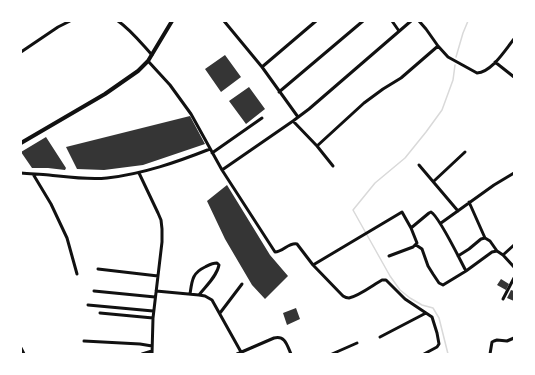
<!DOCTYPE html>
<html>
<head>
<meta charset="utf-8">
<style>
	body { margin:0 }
	#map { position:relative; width:535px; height:375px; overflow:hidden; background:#fff; font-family:Raleway,sans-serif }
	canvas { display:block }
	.frame { position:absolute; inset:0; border:22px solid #fff; pointer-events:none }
</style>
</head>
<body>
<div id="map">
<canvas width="535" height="375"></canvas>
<div class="frame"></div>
</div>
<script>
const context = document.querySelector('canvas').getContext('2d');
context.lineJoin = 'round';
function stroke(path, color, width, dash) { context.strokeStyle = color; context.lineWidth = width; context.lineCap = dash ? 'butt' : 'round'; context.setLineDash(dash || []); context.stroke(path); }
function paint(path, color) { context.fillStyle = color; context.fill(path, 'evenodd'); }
stroke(new Path2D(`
	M456,57L463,33L468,21
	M448,354L439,318L433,308L422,305L410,298L400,290L390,276L353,210L375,183L405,158L426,132L442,110L453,80L455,65`), '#d9d9d9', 1.5);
paint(new Path2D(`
	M225,55L241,77L221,92L205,69Z
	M249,87L265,109L246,124L229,101Z
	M190,116L205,144L143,165L104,170L77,169L66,147Z
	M46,137L66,168L65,170L48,168H32L21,152Z
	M227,185L270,255L288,276L265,299L252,285L225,239L207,201Z
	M501,279L509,284L506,290L497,285Z
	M511,290L514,291V301L507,298Z
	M296,308L300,319L287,325L283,313Z`), '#353535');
stroke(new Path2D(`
	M118,21C131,30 141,43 152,55
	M224,21L262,67L298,117
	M392,21L399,31
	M419,21L426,29L438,46L448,57L477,73C492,72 505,50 514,39
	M21,52L58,27L70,21
	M148,61L170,85L191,114L222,170L275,252C283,252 289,242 297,244L313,265L343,296C346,298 346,298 349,298C359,296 373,285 382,280H386L405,299L432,317L437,333L439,344L437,347L424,354
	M495,62L514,77
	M262,67L316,21
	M279,92L363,21
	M293,121L317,146L333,166
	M317,146L364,103L383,89L401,78L438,46
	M212,153L262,118
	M419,165L458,211
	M222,170L293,121L309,109L411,21
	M21,173C30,174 39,174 49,175C68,177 87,180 107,178C143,174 177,162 210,149
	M139,173L158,213L161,220L162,229V242L153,318L152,354
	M33,174L51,204L67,238L77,274
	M434,181L465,152
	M469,202L485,238
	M441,223L494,185L514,173
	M411,228L429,213L431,212C439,216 460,260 466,271
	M416,245L422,249L428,266L433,274L439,283L443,285L466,271L492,252L497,251L503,255L514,245
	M503,255L514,267
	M458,256L469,249L481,239L485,238L490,241L497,251
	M313,265L402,212L411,228L417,243L413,247L389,256
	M98,269L158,276
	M94,291L155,297
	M156,291L199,295L205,296L212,300L241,352
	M190,294C192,281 192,273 205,267C209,265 212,263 217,263L219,265C217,276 206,286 199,295
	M503,299L514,278
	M88,305L153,311
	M100,313L153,318
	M220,313L242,284
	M380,337L426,313
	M84,341L140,344L152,346
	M21,348L24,354
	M142,354L152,351
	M237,354L274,338C285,335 287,345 291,354
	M332,354L357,343
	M490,354L492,342L494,341L497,340L507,341L514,338`), '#111', 3);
stroke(new Path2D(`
	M21,143L105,94L138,71L148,61L172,21`), '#111', 4);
</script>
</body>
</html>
